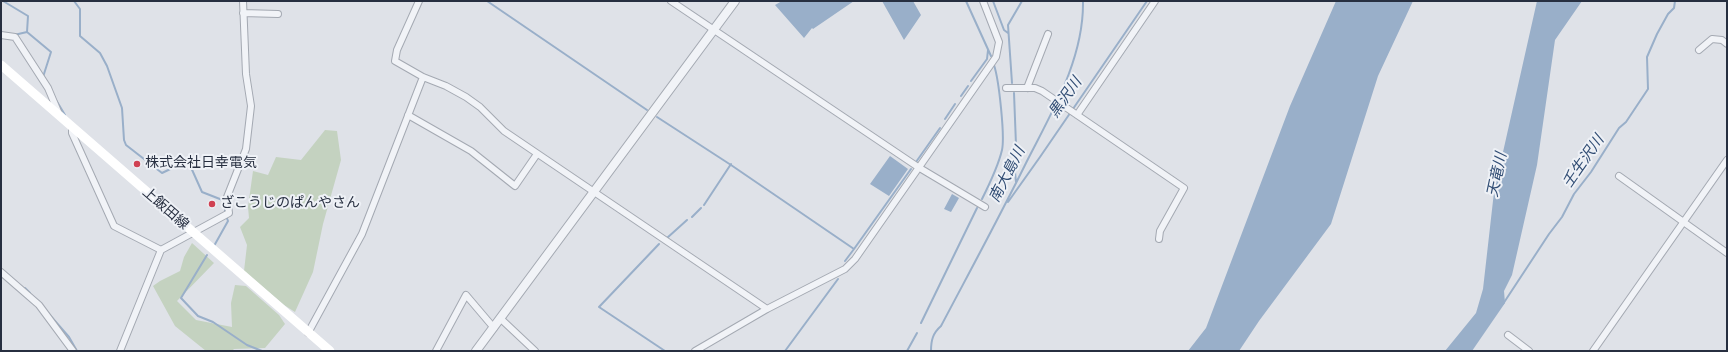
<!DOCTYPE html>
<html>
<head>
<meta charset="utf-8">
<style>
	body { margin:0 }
	#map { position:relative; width:1728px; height:352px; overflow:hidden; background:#dfe2e8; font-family:Jost,sans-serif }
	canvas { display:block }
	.frame { position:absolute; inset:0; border:2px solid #272f40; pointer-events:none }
</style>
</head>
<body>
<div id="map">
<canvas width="1728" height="352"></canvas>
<div class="frame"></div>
</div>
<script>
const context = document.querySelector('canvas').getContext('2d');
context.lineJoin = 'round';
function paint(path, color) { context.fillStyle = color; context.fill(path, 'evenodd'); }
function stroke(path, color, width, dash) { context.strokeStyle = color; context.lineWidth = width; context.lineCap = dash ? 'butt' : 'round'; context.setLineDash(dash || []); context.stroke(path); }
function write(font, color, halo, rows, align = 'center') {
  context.font = font + ' Jost,"Noto Sans JP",sans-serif'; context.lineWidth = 4; context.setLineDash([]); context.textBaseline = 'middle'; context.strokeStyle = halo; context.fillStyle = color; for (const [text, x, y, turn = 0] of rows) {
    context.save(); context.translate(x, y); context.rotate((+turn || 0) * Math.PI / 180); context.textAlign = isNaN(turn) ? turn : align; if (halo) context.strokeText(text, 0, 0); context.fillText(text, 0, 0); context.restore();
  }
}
paint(new Path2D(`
	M325,130L337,131L341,160L323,224L313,272L295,312L284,305L244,271L247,245L240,227L249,218L248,207L253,171L268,175L276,157L301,160Z
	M192,243L214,263L177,301L196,320L232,327L231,303L235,285L246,286L279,315L285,324L265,348L234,349L232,351H206L175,326L153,286L160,281L180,271L184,257Z`), '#c4d2c0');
paint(new Path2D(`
	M782,1H854L813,29L812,28L804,38L775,5Z
	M882,1H913L921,15L904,40Z
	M1336,1H1413L1378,76L1331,224L1259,321L1239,351H1188L1206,328L1290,106Z
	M1537,1H1582L1555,40L1537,165L1512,275L1504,291L1505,303L1472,351H1445L1476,313L1483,289L1494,192Z
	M890,156L908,169L889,196L870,184Z
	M952,194L959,198L951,212L944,209Z`), '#99afc9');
stroke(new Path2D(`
	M3,1L28,16L27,32L51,52L43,77
	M74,1L80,9V36L100,53L107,66L122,108L124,140L126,145L162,173L185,162L189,163L202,192L225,201V213L228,221L214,246
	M487,1L647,110
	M966,1L991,56
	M993,1L1004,30L1008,33
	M14,35L27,32
	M971,81L987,59L988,50
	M1012,83L1008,25L1022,1
	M1014,93L1016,145L1019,155L1015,172L1016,182
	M961,96L968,86
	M56,100L65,115
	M657,117L731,165L854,249L845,261
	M945,119L955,104
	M916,162L940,128
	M982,199C990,183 998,167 1002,150C1005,136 999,80 994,65
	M1008,202L1040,157L1147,1
	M704,205L731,164
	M692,217L701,208
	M667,238L687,220
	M659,244L599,307L665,351
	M854,249L911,169
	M207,255L181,298L198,316L213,322L247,345L262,351
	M25,288L30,293
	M1503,304L1549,234L1562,217L1574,194L1591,172L1619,128L1626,122L1648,89L1647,57L1657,34L1668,14L1674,8L1675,1
	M48,313L69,337L77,351
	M921,323L977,208
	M785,351L838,279
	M907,351L917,333
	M931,351C931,340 933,333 941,326C970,271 1000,216 1028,159C1053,110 1084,58 1083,1`), '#99afc9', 2);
const minor = new Path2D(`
	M419,1L397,50L395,61L423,77L446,86L466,97L480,107L504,131L767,309
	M671,1L918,167L985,207
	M243,13L278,14
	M1,35L15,37L48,88L59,114
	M1699,50L1712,39L1722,40L1727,44
	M1006,88H1035L1042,91L1184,188L1160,231L1159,239
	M1027,88L1048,34
	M408,115L471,151L515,186L537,154
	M1077,115L1155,1
	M72,127V133L114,226L161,250
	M1619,176L1727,253
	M1,272L39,305L73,351
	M501,319L535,351
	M308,333L362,234L423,77
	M1508,335L1529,351
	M120,351L161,250L229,213L227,197L246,149L251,106L246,74L243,1
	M436,351L466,295L494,328
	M695,351L767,309L845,269L855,259L996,57L999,42L983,1
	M1593,351L1727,160`);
const tertiary = new Path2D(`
	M476,351L735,1`);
stroke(minor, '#a4a9b2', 8);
stroke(tertiary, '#a4a9b2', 10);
stroke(minor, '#f1f3f7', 6);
stroke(tertiary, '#f1f3f7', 8);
stroke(new Path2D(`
	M1,65L330,351`), '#fff', 9);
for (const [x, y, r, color] of [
	[137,164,4,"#d04152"],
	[212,204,4,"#d04152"]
]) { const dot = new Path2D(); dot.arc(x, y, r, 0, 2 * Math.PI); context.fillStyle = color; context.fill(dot); stroke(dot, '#eef1f6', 1.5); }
write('14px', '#272f40', '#eef1f6', [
	["株式会社日幸電気",145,164],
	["ざこうじのぱんやさん",220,204]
], 'left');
write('14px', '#272f40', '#eef1f6', [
	["上飯田線",165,209,41]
]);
write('italic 15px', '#314d74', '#eef1f6', [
	["黒沢川",1066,98,-55],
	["壬生沢川",1584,162,-55],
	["南大島川",1008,175,-63],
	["天竜川",1498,175,-78]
]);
</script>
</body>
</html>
